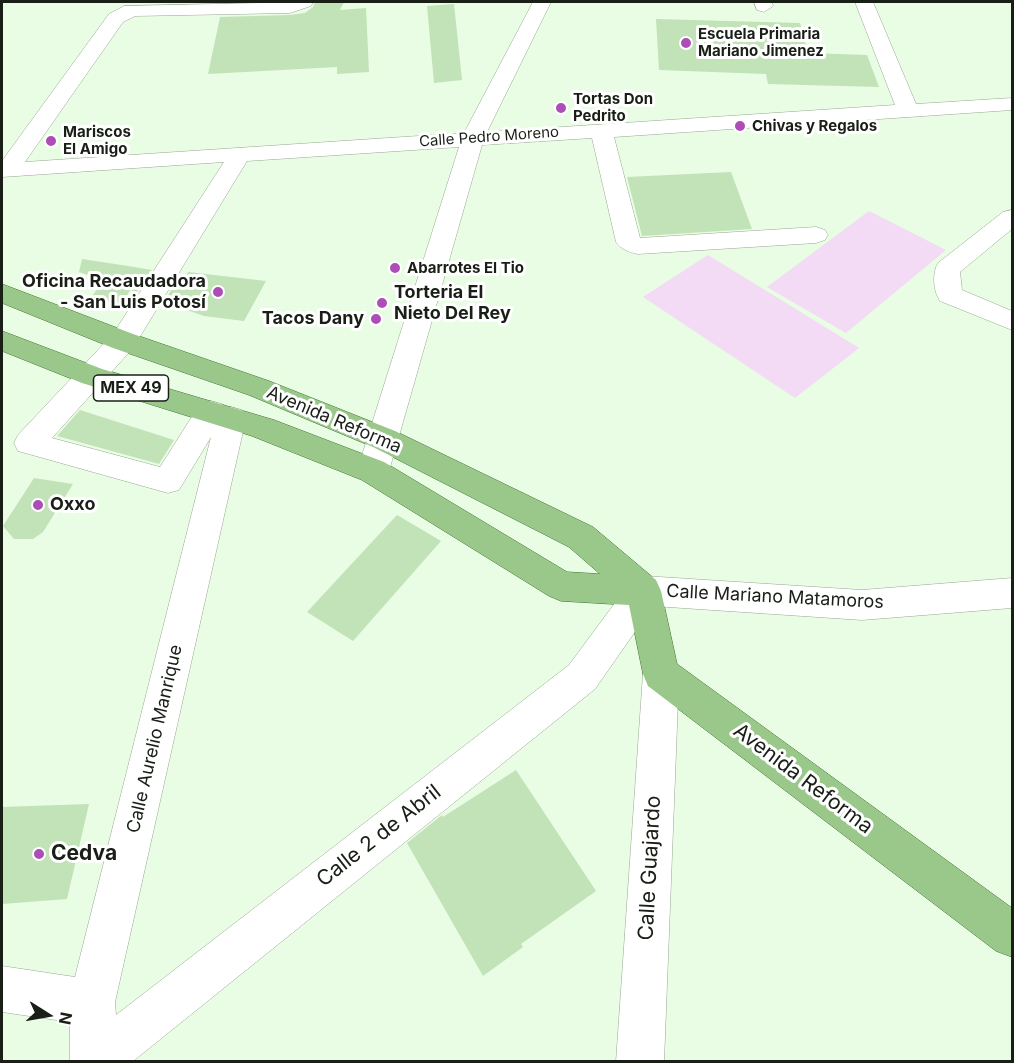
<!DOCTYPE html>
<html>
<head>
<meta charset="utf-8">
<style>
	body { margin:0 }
	#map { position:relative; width:1014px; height:1063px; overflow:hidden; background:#e9fce4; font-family:Inter,sans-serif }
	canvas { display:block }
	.frame { position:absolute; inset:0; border:3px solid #191f17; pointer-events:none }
	.north { position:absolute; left:18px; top:985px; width:60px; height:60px; -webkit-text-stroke:4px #fff; paint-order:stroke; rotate:101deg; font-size:16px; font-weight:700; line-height:24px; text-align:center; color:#191f17 }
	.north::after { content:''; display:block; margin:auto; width:21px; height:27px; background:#191f17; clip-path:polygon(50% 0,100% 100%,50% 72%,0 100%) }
</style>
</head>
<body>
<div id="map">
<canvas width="1014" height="1063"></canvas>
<div class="frame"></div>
<div class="north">N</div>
</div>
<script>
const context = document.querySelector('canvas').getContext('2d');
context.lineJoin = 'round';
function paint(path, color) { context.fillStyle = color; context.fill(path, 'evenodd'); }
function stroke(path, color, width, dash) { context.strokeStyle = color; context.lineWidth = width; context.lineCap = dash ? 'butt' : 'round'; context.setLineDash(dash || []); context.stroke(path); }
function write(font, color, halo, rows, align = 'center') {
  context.font = font + ' Inter,sans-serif'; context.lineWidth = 6; context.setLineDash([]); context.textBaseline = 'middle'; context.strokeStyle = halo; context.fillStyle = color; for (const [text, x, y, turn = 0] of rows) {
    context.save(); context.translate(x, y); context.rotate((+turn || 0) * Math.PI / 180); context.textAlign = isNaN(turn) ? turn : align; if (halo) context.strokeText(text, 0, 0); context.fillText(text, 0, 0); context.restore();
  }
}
paint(new Path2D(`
	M869,211L946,250L846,333L767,287Z
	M708,255L859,348L795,398L643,297Z`), '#f3daf5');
paint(new Path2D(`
	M315,2H344L340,10L366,8L369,72L337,74V67L208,74L220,17L290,15L305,13L313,7Z
	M454,4L462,80L434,83L427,6Z
	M656,19L800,23L808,53L867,55L879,87L768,84L766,74L659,70Z
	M731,172L752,229L642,236L627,177Z
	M82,259L128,266L152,270L137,292L130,290L122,306L93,295L103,280L79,272Z
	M188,272L266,281L244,321L204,316L164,302L180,275L186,276Z
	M80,410L174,440L159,464L57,436Z
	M34,478L73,484L43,532L33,539H14L3,526Z
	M397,515L441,541L353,641L307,612Z
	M516,770L596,891L521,944L523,947L483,976L407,843L442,815L443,817Z
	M89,804L67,899L2,904V807Z`), '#c2e2b8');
const minor = new Path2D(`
	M313,2L311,6L290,13L135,16L123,22L25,162L464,133L533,2H551L487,132L895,105L855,2H873L916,104L1012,98V110L614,137L640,238L816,227L825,230L828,235L825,240L816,243L638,254C629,252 622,250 616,242L592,138L482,145L389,471L384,480L373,483L362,480L357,471L459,147L247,161L133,348L52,438L160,467L200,404L211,401L222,404L224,409L231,407L242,410L246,418L115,1002L116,1015L569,665L632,580L644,576L862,590L1012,578V608L862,620L653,606L595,689L132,1062H70V1022L2,1012V966L75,977L211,437L179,490L168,493L18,451L14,443L18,435L113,334L224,162L2,177V161L109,14L124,6Z
	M754,2H772L773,6L764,12L757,10Z
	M1012,210V229L960,272L962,290L1012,311V330L940,301C933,291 932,273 938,263L1003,212Z
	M661,657L674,662L679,674L664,1062H616L643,674L648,662Z`);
const major = new Path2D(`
	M2,284L133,334L269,381L395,431L593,527L656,580L661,591L677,664L1012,908V957L996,951L648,686L643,674L629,605L561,601L549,596L362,480L252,436L82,383L2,351V331L102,369L274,420L384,462L567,572L600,574L569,547L373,447L249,395L113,348L2,303Z`);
stroke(minor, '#96a791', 1);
stroke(major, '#417530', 1);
paint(minor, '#fff');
paint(major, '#9ac88b');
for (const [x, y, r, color] of [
	[686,43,6,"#ad4eb6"],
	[561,108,6,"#ad4eb6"],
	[740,126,6,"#ad4eb6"],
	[51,141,6,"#ad4eb6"],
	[395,268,6,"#ad4eb6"],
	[218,292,6,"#ad4eb6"],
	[382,303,6,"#ad4eb6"],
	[376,319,6,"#ad4eb6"],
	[38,505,6,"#ad4eb6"],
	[39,854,6,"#ad4eb6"]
]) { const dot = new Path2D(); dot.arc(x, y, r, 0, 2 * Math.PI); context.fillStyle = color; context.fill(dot); stroke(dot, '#fff', 2); }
write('bold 15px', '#191f17', '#fff', [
	["Escuela Primaria",698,34],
	["Mariano Jimenez",698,51],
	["Tortas Don",573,99],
	["Pedrito",573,116],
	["Chivas y Regalos",752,126],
	["Mariscos",63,132],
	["El Amigo",63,149],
	["Abarrotes El Tio",407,268]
], 'left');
write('15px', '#191f17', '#fff', [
	["Calle Pedro Moreno",489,137,-4]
]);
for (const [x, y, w] of [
	[131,388,75]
]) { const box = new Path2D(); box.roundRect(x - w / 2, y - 13, w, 26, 4.5); context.fillStyle = '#fff'; context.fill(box); stroke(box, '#191f17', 1.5); }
write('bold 16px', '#191f17', null, [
	["MEX 49",131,388]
]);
write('bold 18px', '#191f17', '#fff', [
	["Oficina Recaudadora",206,282],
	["- San Luis Potosí",206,303],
	["Torteria El",394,293,"left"],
	["Nieto Del Rey",394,314,"left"],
	["Tacos Dany",364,319],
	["Oxxo",50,505,"left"]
], 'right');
write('18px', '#191f17', '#fff', [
	["Avenida Reforma",334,420,23],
	["Calle Mariano Matamoros",775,597,3],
	["Calle Aurelio Manrique",155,739,-77]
]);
write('21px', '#191f17', '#fff', [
	["Avenida Reforma",803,779,37],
	["Calle 2 de Abril",379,836,-38],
	["Calle Guajardo",650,868,-87]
]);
write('bold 21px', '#191f17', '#fff', [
	["Cedva",51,854]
], 'left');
</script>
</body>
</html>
